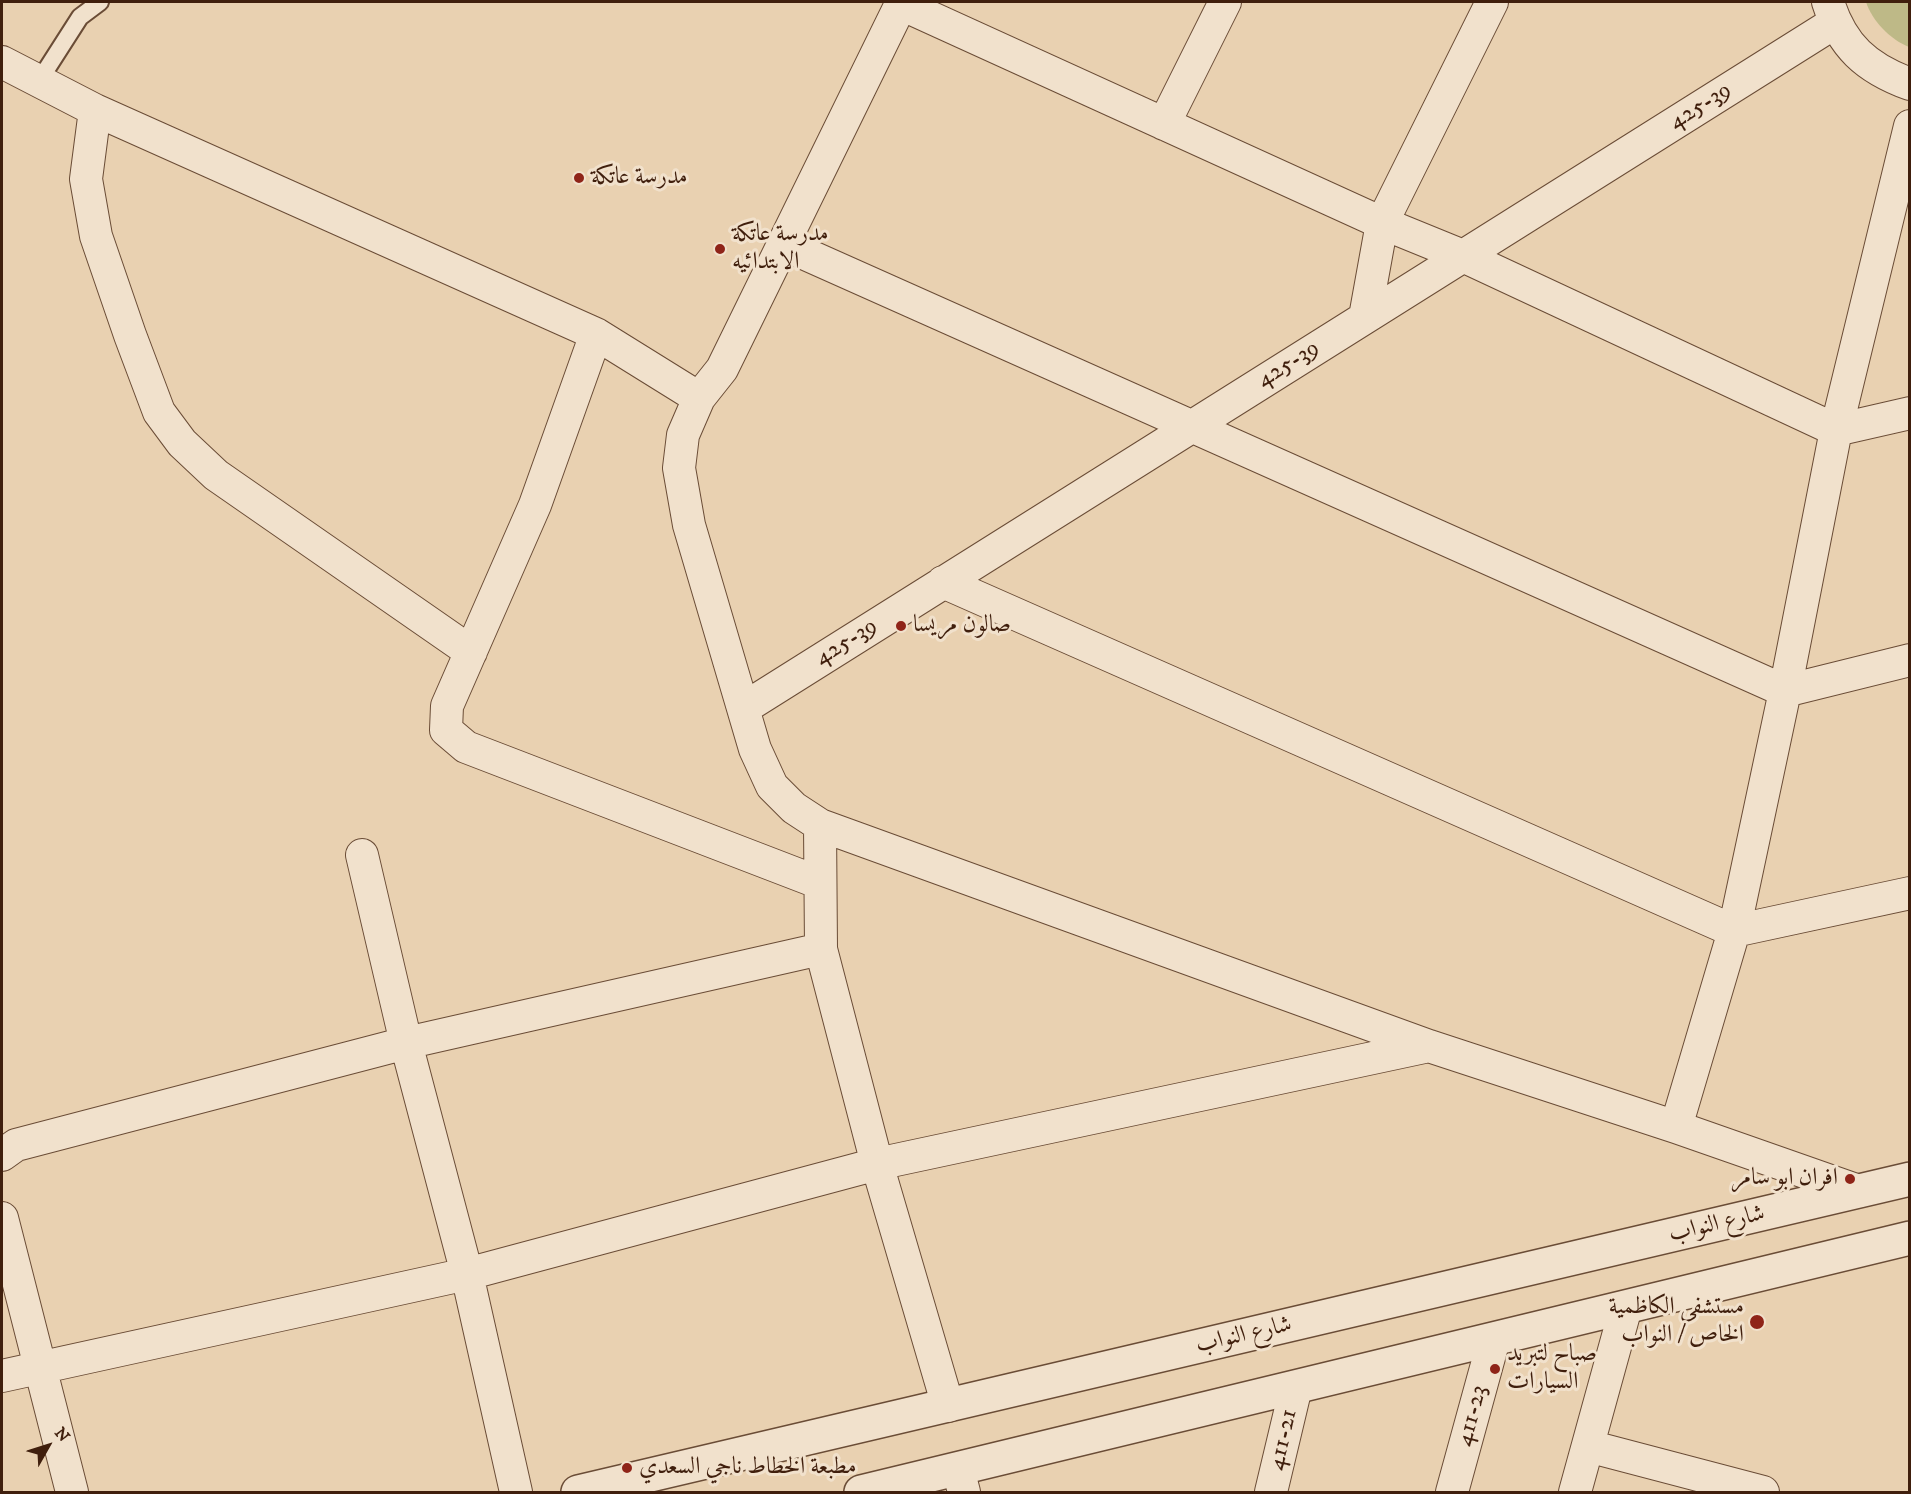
<!DOCTYPE html>
<html>
<head>
<meta charset="utf-8">
<style>
	body { margin:0 }
	#map { position:relative; width:1911px; height:1494px; overflow:hidden; background:#e9d1b1; font-family:"IM FELL DW Pica",serif }
	canvas { display:block }
	.frame { position:absolute; inset:0; border:3px solid #401f0d; pointer-events:none }
	.north { position:absolute; left:18px; top:1416px; width:60px; height:60px; -webkit-text-stroke:4px #f1e1cc; paint-order:stroke; rotate:51deg; font-size:16px; font-weight:700; line-height:24px; text-align:center; color:#401f0d }
	.north::after { content:''; display:block; margin:auto; width:21px; height:27px; background:#401f0d; clip-path:polygon(50% 0,100% 100%,50% 72%,0 100%) }
</style>
</head>
<body>
<div id="map">
<canvas width="1911" height="1494"></canvas>
<div class="frame"></div>
<div class="north">N</div>
</div>
<script>
const context = document.querySelector('canvas').getContext('2d');
context.lineJoin = 'round';
function paint(path, color) { context.fillStyle = color; context.fill(path, 'evenodd'); }
function stroke(path, color, width, dash) { context.strokeStyle = color; context.lineWidth = width; context.lineCap = dash ? 'butt' : 'round'; context.setLineDash(dash || []); context.stroke(path); }
function write(font, color, halo, rows, align = 'center') {
  context.font = font + ' "IM FELL DW Pica",Amiri,serif'; context.lineWidth = 6; context.setLineDash([]); context.textBaseline = 'middle'; context.strokeStyle = halo; context.fillStyle = color; for (const [text, x, y, turn = 0] of rows) {
    context.save(); context.translate(x, y); context.rotate((+turn || 0) * Math.PI / 180); context.textAlign = isNaN(turn) ? turn : align; if (halo) context.strokeText(text, 0, 0); context.fillText(text, 0, 0); context.restore();
  }
}
paint(new Path2D(`
	M1866,2H1909V47C1891,40 1872,21 1866,2Z`), '#beb987');
const service = new Path2D(`
	M39,81L80,17L100,2`);
const minor = new Path2D(`
	M902,2L722,369L699,398L683,435L679,468L689,525L755,749L772,786L794,808L820,825L1429,1046L1676,1127L1859,1191
	M1828,2C1842,46 1866,68 1910,84
	M901,4L1382,223L1463,256L1836,430L1910,413
	M2,62L95,110L596,334L699,398
	M95,110L86,179L96,236L130,335L159,412L182,443L216,475L471,652
	M1164,124L1225,2
	M783,244L1785,691L1910,660
	M1365,317L1382,223L1492,2
	M596,334L535,505L447,706L446,730L466,747L820,883
	M943,582L1734,931L1910,893
	M744,708L1834,23
	M820,825L821,949L877,1164L948,1406
	M362,855L406,1043L467,1274L516,1492
	M1676,1127L1734,931L1785,691L1836,430L1910,126
	M2,1155L16,1145L406,1043L821,949
	M2,1218L72,1492
	M2,1376L467,1274L877,1164L1429,1046
	M1588,1446L1763,1492
	M958,1469L964,1492
	M1271,1492L1296,1387
	M1452,1492L1494,1339
	M1575,1492L1626,1307`);
const tertiary = new Path2D(`
	M578,1492L1910,1179
	M861,1492L1910,1238`);
stroke(service, '#6a4c36', 20);
stroke(minor, '#6a4c36', 34);
stroke(tertiary, '#6a4c36', 36);
stroke(service, '#f1e1cc', 16);
stroke(minor, '#f1e1cc', 32);
stroke(tertiary, '#f1e1cc', 33);
for (const [x, y, r, color] of [
	[579,178,6,"#8f2418"],
	[720,249,6,"#8f2418"],
	[901,626,6,"#8f2418"],
	[1850,1179,6,"#8f2418"],
	[1757,1322,8,"#8f2418"],
	[1495,1369,6,"#8f2418"],
	[627,1468,6,"#8f2418"]
]) { const dot = new Path2D(); dot.arc(x, y, r, 0, 2 * Math.PI); context.fillStyle = color; context.fill(dot); stroke(dot, '#f1e1cc', 2); }
write('24px', '#401f0d', '#f1e1cc', [
	["425-39",1701,107,-32],
	["425-39",1289,365,-32],
	["425-39",847,643,-32],
	["شارع النواب",1717,1225,-13],
	["شارع النواب",1244,1336,-13],
	["411-23",1473,1416,-75],
	["411-21",1284,1440,-77]
]);
write('24px', '#401f0d', '#f1e1cc', [
	["مدرسة عاتكة",591,178],
	["مدرسة عاتكة",732,235],
	["الابتدائيه",732,263],
	["صالون مريسا",913,626],
	["افران ابو سامر",1838,1179,"right"],
	["مستشفى الكاظمية",1744,1308,"right"],
	["الخاص / النواب",1744,1336,"right"],
	["صباح لتبريد",1507,1355],
	["السيارات",1507,1383],
	["مطبعة الخطاط ناجي السعدي",639,1468]
], 'left');
</script>
</body>
</html>
